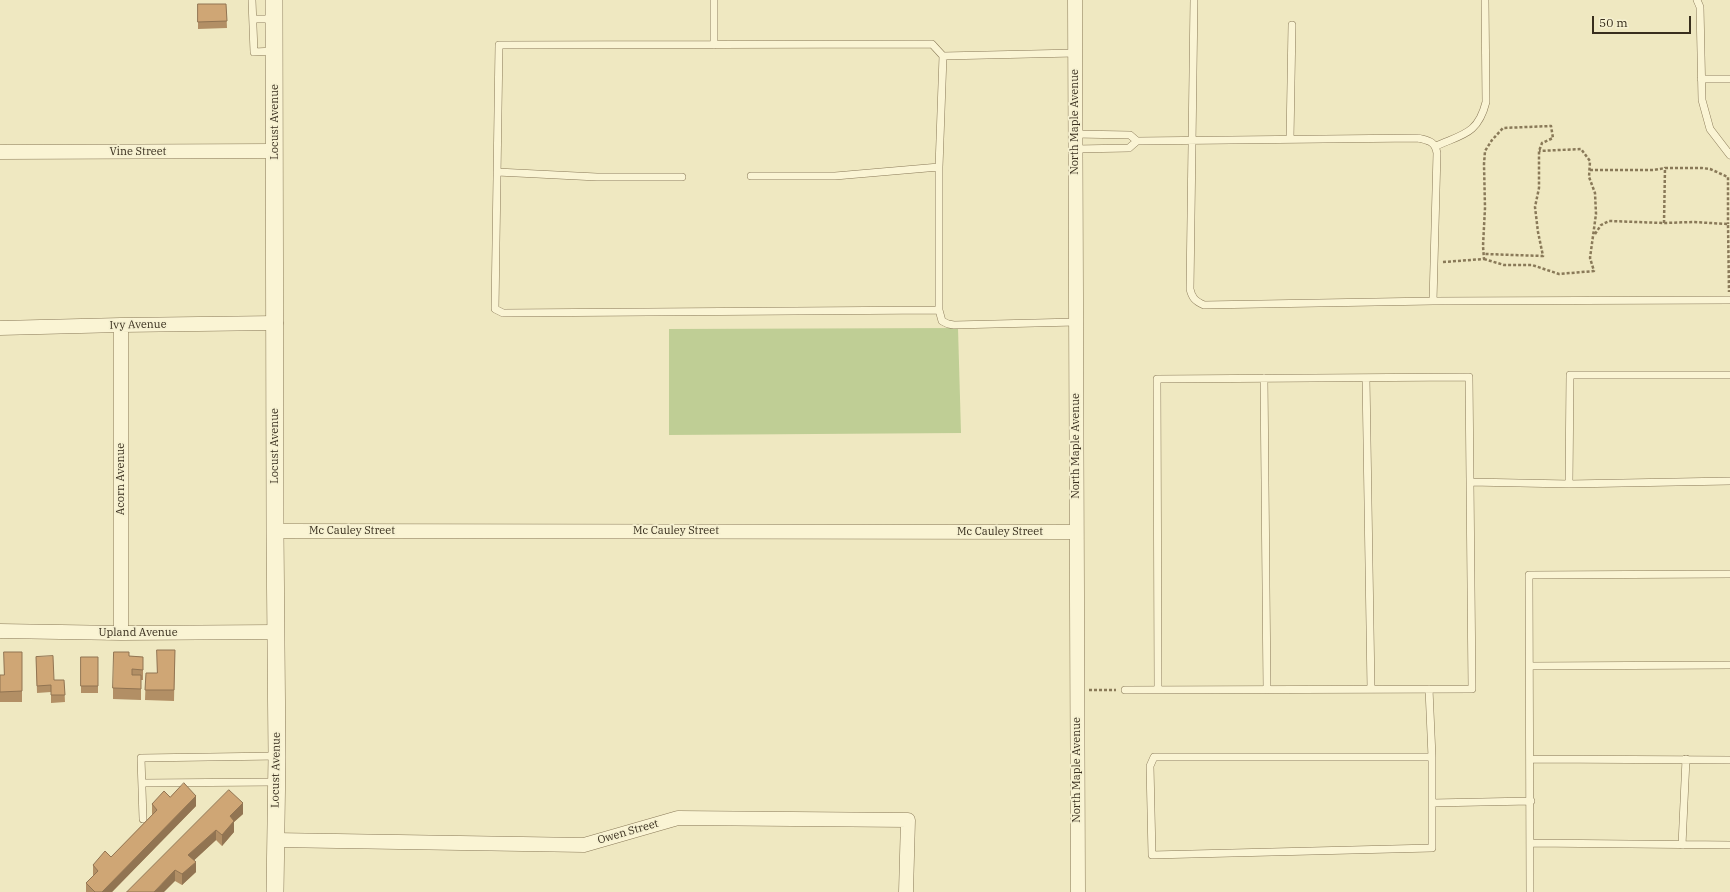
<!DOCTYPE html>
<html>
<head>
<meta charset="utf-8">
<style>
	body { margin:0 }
	#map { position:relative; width:1730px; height:892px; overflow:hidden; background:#efe8c1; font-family:"IBM Plex Serif",serif }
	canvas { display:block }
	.scale { position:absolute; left:1592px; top:16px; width:99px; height:18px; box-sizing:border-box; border:2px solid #382e1d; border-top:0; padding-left:5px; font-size:12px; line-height:14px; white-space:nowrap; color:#382e1d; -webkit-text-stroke:3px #f6f1d1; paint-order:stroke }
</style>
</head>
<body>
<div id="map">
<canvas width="1730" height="892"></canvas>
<div class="scale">50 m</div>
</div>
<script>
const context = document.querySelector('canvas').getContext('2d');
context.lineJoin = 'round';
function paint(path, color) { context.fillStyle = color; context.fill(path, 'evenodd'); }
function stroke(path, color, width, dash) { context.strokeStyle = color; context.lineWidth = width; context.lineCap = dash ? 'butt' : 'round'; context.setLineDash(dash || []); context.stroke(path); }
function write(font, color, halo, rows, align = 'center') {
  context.font = font + ' "IBM Plex Serif",serif'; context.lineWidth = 3.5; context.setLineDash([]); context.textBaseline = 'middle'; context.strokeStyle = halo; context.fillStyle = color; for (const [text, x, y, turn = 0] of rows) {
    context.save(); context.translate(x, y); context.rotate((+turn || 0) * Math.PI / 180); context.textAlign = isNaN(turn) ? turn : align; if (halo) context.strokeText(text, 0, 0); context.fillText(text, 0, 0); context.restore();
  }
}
paint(new Path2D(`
	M958,328L961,433L669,435V329Z`), '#bfce95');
const service = new Path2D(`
	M252,0L254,52L275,51
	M714,0V45
	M1194,0L1190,289C1192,298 1195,301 1204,305L1433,301L1730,300
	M1697,0L1700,7L1702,100L1710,129L1730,155
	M253,19H274
	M1701,79H1730
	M1075,134L1130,135L1137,141
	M1290,139L1292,25
	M1436,146C1463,134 1478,134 1486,102L1485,0
	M1076,149L1129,148L1137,141L1418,138C1429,141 1435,141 1437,153L1433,301
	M939,167L943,56
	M497,172L597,177H682
	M751,176H835L939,167V310L942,321L948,324L954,325L1076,322
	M939,310L503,313L495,309L499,45L932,44L943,56L1075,53
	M1264,378L1267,690
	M1366,378L1371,689
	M1470,482L1569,484L1730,481
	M1569,484L1570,375H1730
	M1530,666L1730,665
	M1429,689L1432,757V848L1152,855L1150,766L1154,757H1432
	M1125,690L1472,689L1469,377L1157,379L1158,690
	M1530,759L1730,760
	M142,783L276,782
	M1432,803L1531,801
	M143,819L141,758L277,756
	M1531,843L1730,845
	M1682,845L1686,759
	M1530,892L1529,575L1730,574`);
const minor = new Path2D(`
	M1075,0L1078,892
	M0,152L275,151
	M121,325V633
	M0,328L121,325L276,323
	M275,531L1076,532
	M0,631L121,633L276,632
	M275,840L584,845L678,818L908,820L906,892`);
const tertiary = new Path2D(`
	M274,0L275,531L277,756L275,892`);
stroke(service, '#897958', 8);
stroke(minor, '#897958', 15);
stroke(tertiary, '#897958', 18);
stroke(new Path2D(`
	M1590,170H1654L1665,168
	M1664,223L1665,168H1702L1710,169L1728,177V224
	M1595,234L1601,225L1609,221L1664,223L1693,222L1728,224L1729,292
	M1484,259L1504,265H1532L1559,274L1594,271L1590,258L1596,214L1595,193L1589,177L1590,161L1581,149L1539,151
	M1443,262L1484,259L1483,246L1485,208L1484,164L1485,151L1492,140L1503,128L1551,126L1553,138L1542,143L1539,151V188L1535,207L1538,232L1543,256L1485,254
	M1089,690H1116`), '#897958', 2.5, [3, 2]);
stroke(service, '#faf4d4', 7);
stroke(minor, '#faf4d4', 14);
stroke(tertiary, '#faf4d4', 17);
paint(new Path2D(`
	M198,4H226L227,28L198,29Z
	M175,650L174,701L145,700L146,673H157Z
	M22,652V702H0V675H4Z
	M129,656L143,657V680H141V700L113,699V688Z
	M36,657L54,680H64L65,702L51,703V692L37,693Z
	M81,657H98V693H81Z
	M229,790L243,814L234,822V832L222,846L216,840L194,860L196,872L182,885L175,881L127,892Z
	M170,797L196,806L112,892H86V883L93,876V865L111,857L152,815V804Z`), '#b28f65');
paint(new Path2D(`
	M196,796V806L112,892H102Z
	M243,803V814L234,822V832L222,846V835L230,816Z
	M216,830V840L188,866V855Z
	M196,862V872L182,885V874Z
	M175,870V881L164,892H154Z`), '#917452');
const building = new Path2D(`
	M198,4H226L227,21L198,22Z
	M157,650H175L174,690H145L146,673H157Z
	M4,652H22V691L0,692V675H4Z
	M114,652H129V656L143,657V670L132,669V675H141V689L113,688Z
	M53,656L54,680H64L65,695H51V685L37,686L36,657Z
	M81,657H98V686H81Z
	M184,783L196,796L102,892H95L86,883L98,871L93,865L105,851L111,857L157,810L152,804L164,791L170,797Z
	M229,790L243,803L230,816L234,821L222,835L216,830L188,855L196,862L182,874L175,870L154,892H127Z`);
paint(building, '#cfa675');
stroke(building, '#917452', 1);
write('11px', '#382e1d', '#f6f1d1', [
	["Locust Avenue",275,122,-90],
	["North Maple Avenue",1075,122,-90],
	["Vine Street",138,152],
	["Ivy Avenue",138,325,-1],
	["Locust Avenue",275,446,-90],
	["North Maple Avenue",1076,446,-90],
	["Acorn Avenue",121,479,-90],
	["Mc Cauley Street",352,531],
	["Mc Cauley Street",676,531],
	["Mc Cauley Street",1000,532],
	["Upland Avenue",138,633],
	["Locust Avenue",276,770,-89],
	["North Maple Avenue",1077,770,-90],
	["Owen Street",628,832,-16]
]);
</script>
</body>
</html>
